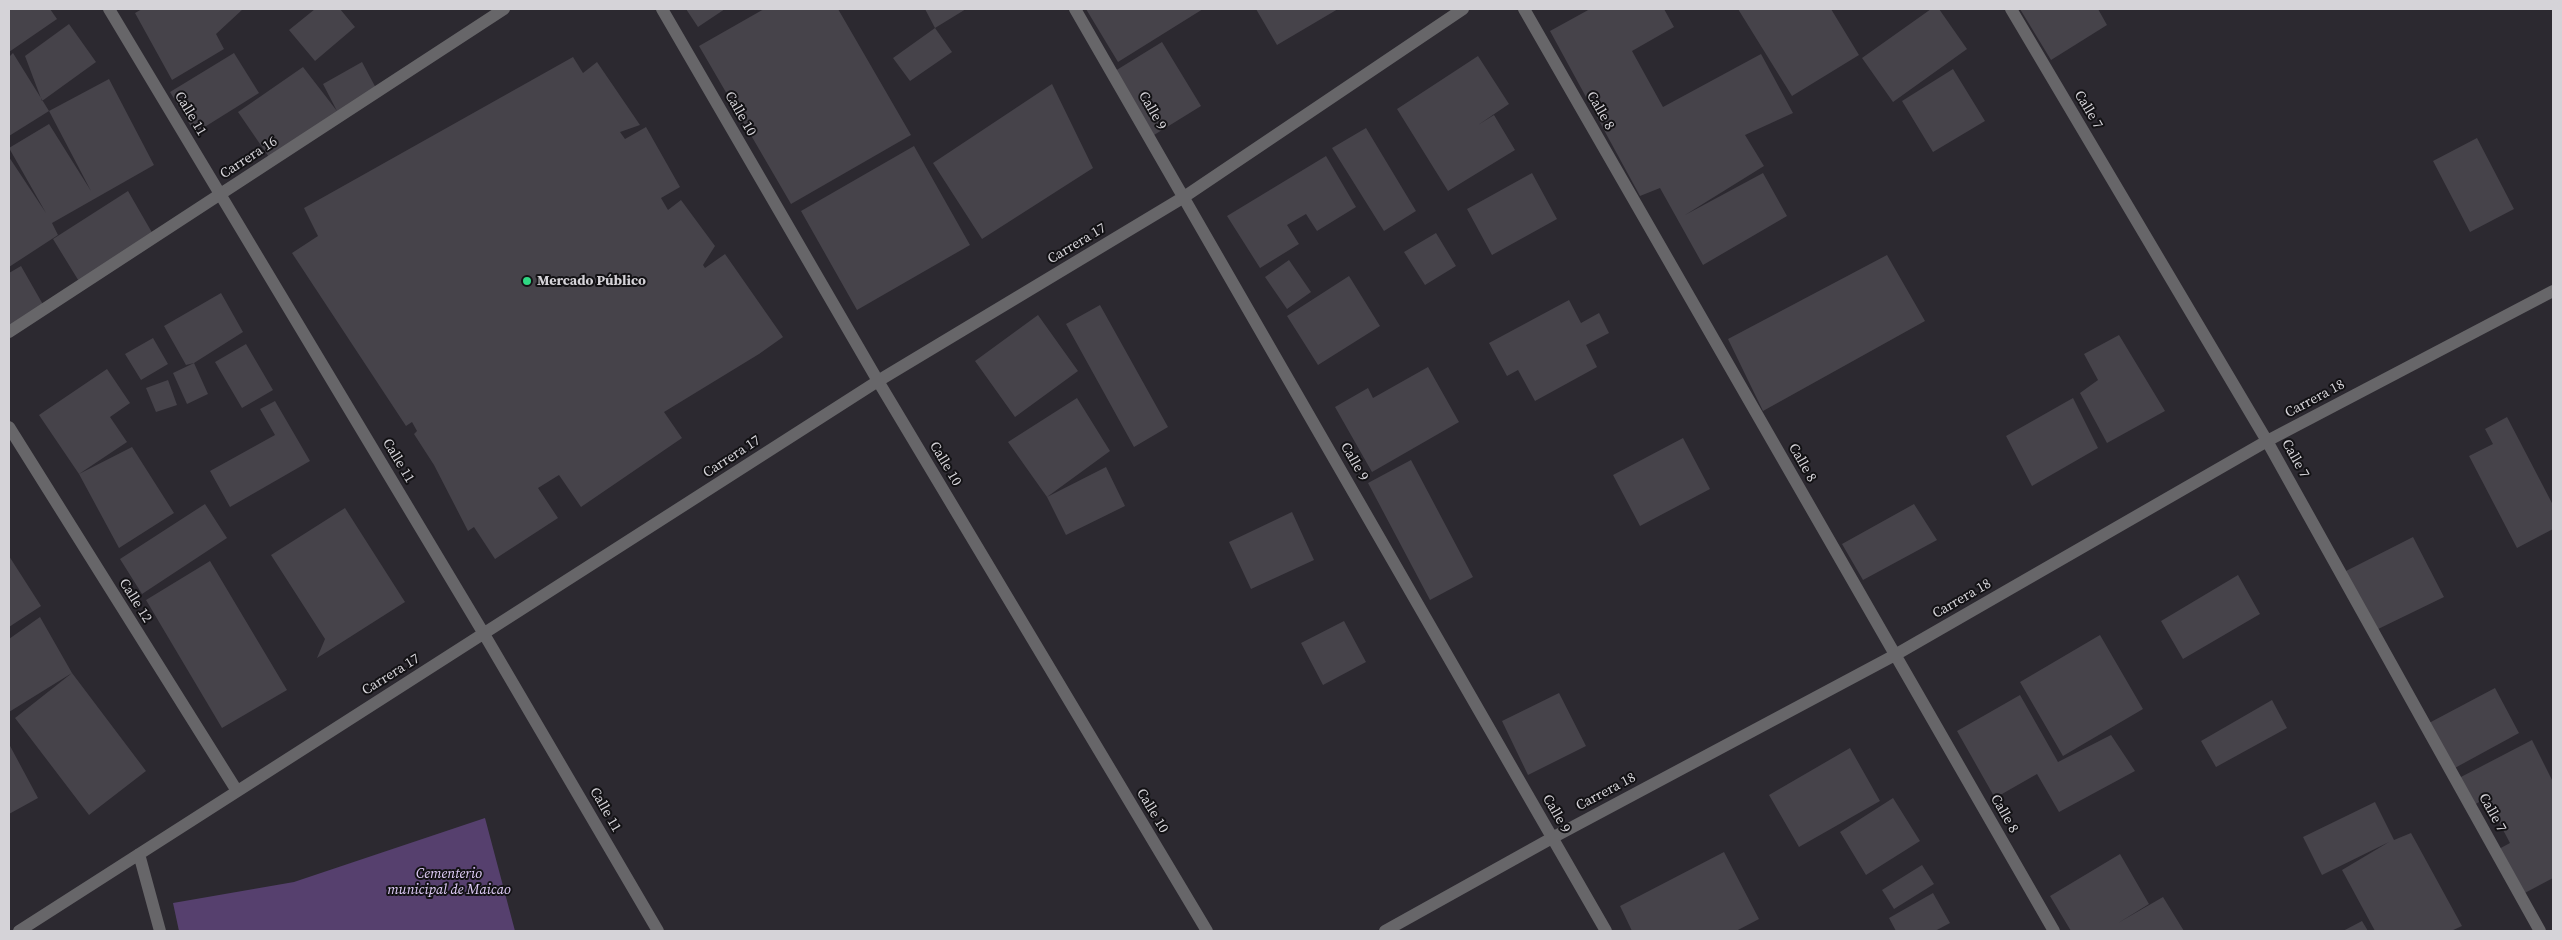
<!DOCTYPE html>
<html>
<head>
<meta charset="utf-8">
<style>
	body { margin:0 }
	#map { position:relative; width:2562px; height:940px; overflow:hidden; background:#2c2930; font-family:"Source Serif 4",serif }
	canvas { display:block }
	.frame { position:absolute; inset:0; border:10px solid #d5d3d8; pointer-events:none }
</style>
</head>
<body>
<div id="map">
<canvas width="2562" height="940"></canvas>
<div class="frame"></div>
</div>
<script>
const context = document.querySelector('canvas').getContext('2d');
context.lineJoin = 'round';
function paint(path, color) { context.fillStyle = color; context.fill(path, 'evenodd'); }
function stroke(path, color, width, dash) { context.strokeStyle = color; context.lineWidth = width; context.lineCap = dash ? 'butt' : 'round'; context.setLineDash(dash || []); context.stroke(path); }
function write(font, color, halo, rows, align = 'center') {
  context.font = font + ' "Source Serif 4",serif'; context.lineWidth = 4; context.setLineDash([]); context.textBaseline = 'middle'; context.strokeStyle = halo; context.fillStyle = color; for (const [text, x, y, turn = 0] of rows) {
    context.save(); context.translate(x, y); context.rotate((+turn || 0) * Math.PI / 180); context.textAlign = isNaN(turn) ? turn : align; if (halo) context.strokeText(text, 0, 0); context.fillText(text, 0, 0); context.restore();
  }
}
paint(new Path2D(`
	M485,818L515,931H179L173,903L294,882Z`), '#56406e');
paint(new Path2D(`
	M9,9H50L57,19L9,52Z
	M142,9H243L216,34L224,49L172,80L135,13Z
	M315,9H340L355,27L315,61L289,30Z
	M686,9H725L698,27Z
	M764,9H838L911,135L791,204L699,46Z
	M925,9H966L935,28Z
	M1086,9H1203L1118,62Z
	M1256,9H1338L1277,45Z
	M1590,9H1664L1674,27L1632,51L1663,107L1761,54L1793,113L1745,135L1764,166L1685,215L1763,173L1787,216L1703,265L1660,188L1640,196L1550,31Z
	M1738,9H1831L1859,55L1792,96Z
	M1931,9H1939L1967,49L1893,102L1862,58Z
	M2020,9H2098L2107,25L2051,60Z
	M69,24L96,62L42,101L25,56Z
	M935,28L952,52L910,81L893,58Z
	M1162,42L1201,106L1154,135L1115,71Z
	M13,53L49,111L9,136V57Z
	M234,53L259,93L195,133L170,92Z
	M1478,56L1509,104L1478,125L1494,115L1515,150L1448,191L1397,109Z
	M573,57L583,73L597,62L640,125L620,132L625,139L646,127L680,187L661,198L668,210L681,200L715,246L703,265L705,268L725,254L783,337L759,354L664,412L682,438L581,507L559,475L538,488L558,518L495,559L474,527L468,531L434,465L414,434L417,431L412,422L406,426L292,253L318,236L304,208Z
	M362,62L377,90L271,160L238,112L303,67L337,111L323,84Z
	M1953,69L1985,121L1933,152L1902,101Z
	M109,79L154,165L52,223L58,235L9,267V157L46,213L9,148L49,124L91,191L49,111Z
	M1052,84L1093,168L982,239L933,163Z
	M1366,128L1416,211L1384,231L1332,148Z
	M2477,138L2514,209L2470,232L2433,161Z
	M914,146L970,245L857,310L801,211Z
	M1326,156L1356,207L1317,231L1306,214L1287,225L1299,244L1260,268L1227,216Z
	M1532,173L1557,219L1492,255L1467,209Z
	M128,191L154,236L80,283L53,239Z
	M1436,233L1456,266L1425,285L1404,252Z
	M1887,255L1925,321L1763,411L1728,339Z
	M1289,260L1311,292L1287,309L1265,277Z
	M21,266L45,308L9,329V273Z
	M1349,276L1380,326L1318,365L1287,316Z
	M221,293L243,332L194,363L186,365L164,326Z
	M1569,300L1581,323L1599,313L1609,333L1586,345L1597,367L1535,401L1518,370L1507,376L1489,343Z
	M1100,305L1168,427L1134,447L1066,324Z
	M1038,315L1078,371L1015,417L975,361Z
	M2119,335L2165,411L2107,443L2080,393L2098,380L2084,354Z
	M153,338L168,364L141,380L125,354Z
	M246,344L273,390L242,408L215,362Z
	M194,363L208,394L187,404L173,373Z
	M1428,367L1459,422L1372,472L1335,407L1368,388L1373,398Z
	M107,369L130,403L110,417L127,442L79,474L39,415Z
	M168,380L177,405L156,412L146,388Z
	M1077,398L1110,451L1047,497L1008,442Z
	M2073,398L2098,448L2032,486L2006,436Z
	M275,401L310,461L230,507L210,471L275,435L260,409Z
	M2507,417L2553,505V529L2517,548L2469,456L2493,444L2485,429Z
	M1683,438L1710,489L1640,526L1613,475Z
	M132,447L174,513L119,548L79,474Z
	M1411,460L1473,577L1430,600L1368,483Z
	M1106,467L1125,506L1066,535L1047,497Z
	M205,504L227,538L142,594L120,559Z
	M1914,504L1937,540L1863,580L1842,544Z
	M345,508L405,602L317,658L325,639L271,555Z
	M1292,512L1314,560L1251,589L1229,542Z
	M2413,537L2444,597L2374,631L2344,572Z
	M9,556L41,606L9,627Z
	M210,561L287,690L222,728L146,600Z
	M2238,575L2260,614L2183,659L2161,621Z
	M40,617L72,673L9,712V639Z
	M1344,621L1366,662L1323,685L1301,643Z
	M2100,635L2143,709L2063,756L2020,682Z
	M72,673L146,771L89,815L15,718Z
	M2495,688L2519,733L2453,769L2429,723Z
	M1559,693L1586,746L1528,775L1502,721Z
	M2020,695L2058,762L2111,735L2135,771L2059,812L2037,774L1995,798L1957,731Z
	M2272,700L2287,728L2216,767L2201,741Z
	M2532,740L2553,782V878L2521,895L2497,850L2510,843L2486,798L2474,805L2459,778Z
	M9,744L38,798L9,814Z
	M1850,748L1880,801L1799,847L1769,795Z
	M1893,798L1920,841L1866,875L1840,832Z
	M2375,802L2394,840L2411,833L2462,926L2451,931H2375L2342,870L2389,842L2322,875L2303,837Z
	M1724,852L1759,919L1736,931H1632L1620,906Z
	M2120,854L2149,904L2118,923L2163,897L2184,931H2071L2050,896Z
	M1922,865L1934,884L1894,909L1882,890Z
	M1933,893L1950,923L1935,931H1896L1889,918Z
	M2362,921L2368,931H2343Z`), '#46434a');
stroke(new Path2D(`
	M109,9L484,634L658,931
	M662,9L878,381L1207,931
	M1075,9L1606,931
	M1524,9L2054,931
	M2011,9L2267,441L2540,931
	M9,332L504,9
	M9,427L237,791
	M139,854L160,931
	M19,931L878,381L1184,197L1463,9
	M1385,931L1552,838L1895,655L2267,441L2553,291`), '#676669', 12);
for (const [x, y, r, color] of [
	[527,281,5,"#2fd883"]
]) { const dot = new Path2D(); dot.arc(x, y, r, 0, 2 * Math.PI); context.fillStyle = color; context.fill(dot); stroke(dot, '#131215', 2); }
write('14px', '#d5d3d8', '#131215', [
	["Calle 7",2088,110,59],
	["Calle 9",1152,111,60],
	["Calle 8",1600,111,60],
	["Calle 11",190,114,59],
	["Calle 10",740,114,60],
	["Carrera 16",249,158,-33],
	["Carrera 17",1077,244,-31],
	["Carrera 18",2315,399,-28],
	["Carrera 17",732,457,-33],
	["Calle 7",2295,459,61],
	["Calle 11",398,461,59],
	["Calle 9",1354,462,60],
	["Calle 8",1802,463,60],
	["Calle 10",945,464,59],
	["Carrera 18",1962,599,-30],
	["Calle 12",135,601,58],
	["Carrera 17",391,675,-32],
	["Carrera 18",1606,792,-28],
	["Calle 11",605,810,60],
	["Calle 10",1152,811,59],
	["Calle 7",2492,813,61],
	["Calle 9",1556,814,60],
	["Calle 8",2004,814,60]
]);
write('bold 14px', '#d5d3d8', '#131215', [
	["Mercado Público",537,281]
], 'left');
write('italic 14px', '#e1cef9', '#131215', [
	["Cementerio",449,874],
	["municipal de Maicao",449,890]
]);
</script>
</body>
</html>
